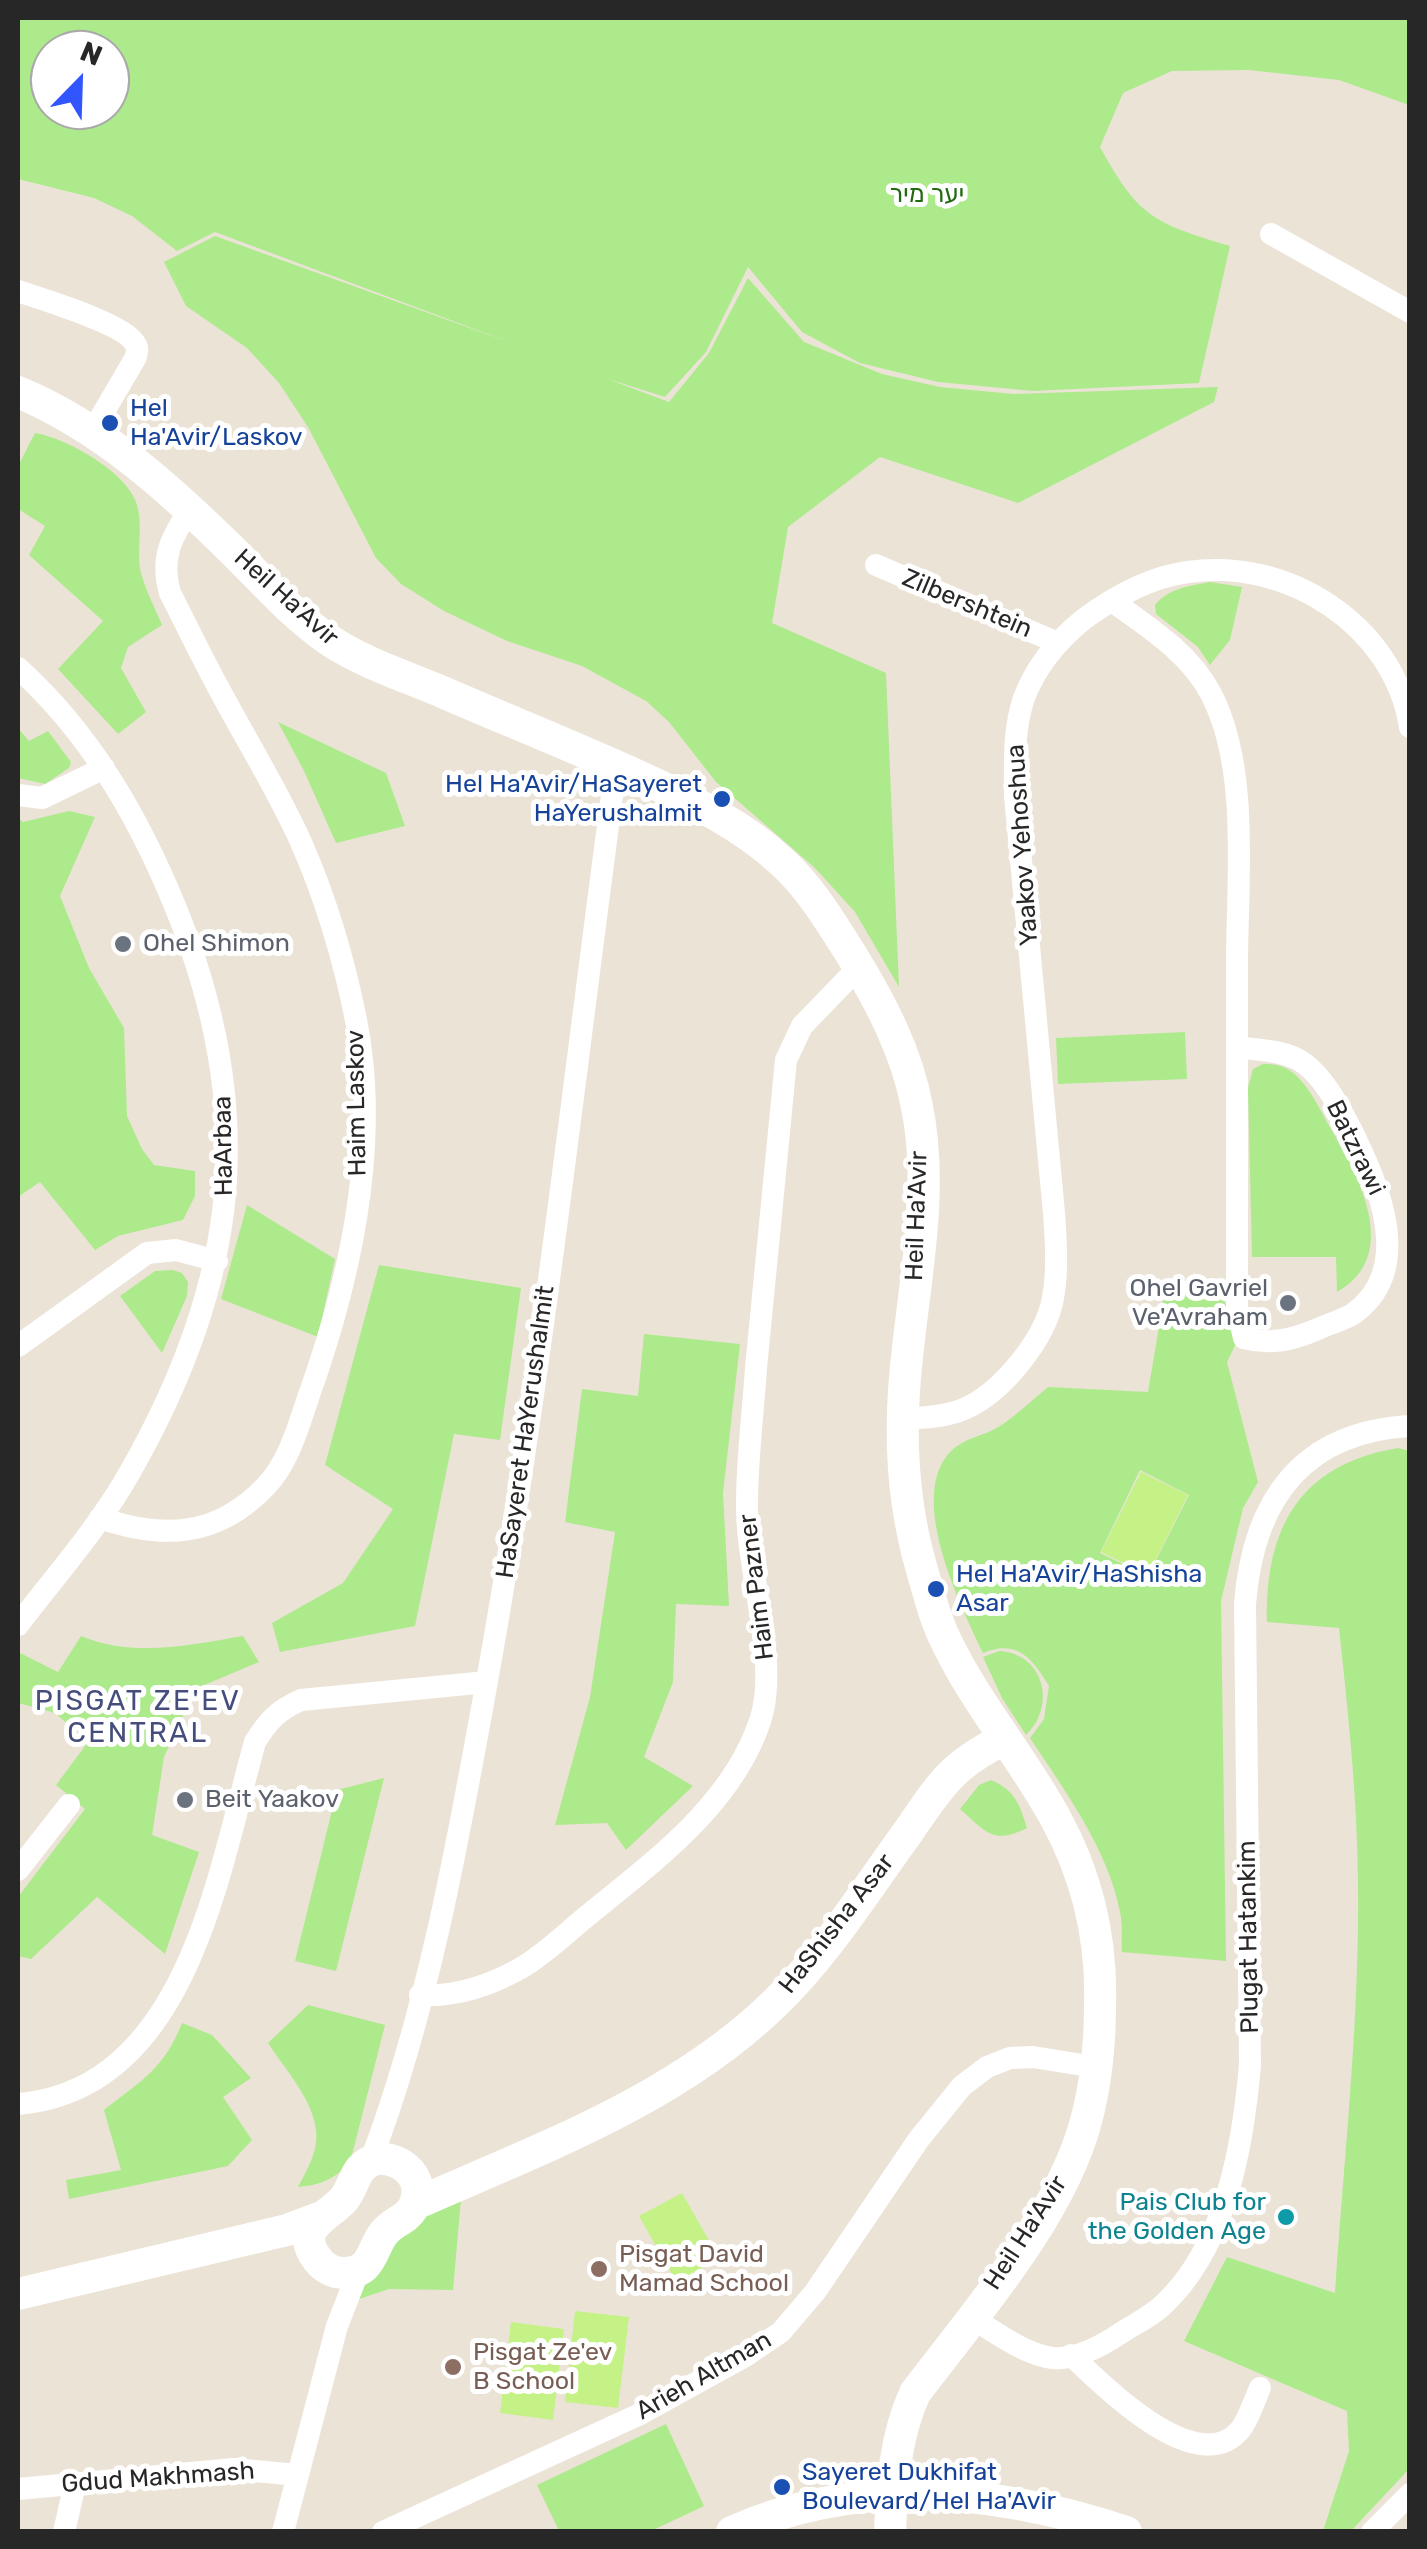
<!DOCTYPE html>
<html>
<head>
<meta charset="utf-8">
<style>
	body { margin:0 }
	#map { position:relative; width:1427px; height:2549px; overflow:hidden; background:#ece3d7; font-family:Rubik,sans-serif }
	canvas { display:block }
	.frame { position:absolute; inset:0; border:20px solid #272727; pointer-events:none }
	.north { position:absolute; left:30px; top:30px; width:100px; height:100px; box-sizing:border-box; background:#fff; border:2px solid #a9a9a9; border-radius:50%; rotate:23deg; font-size:28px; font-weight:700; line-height:40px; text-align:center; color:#272727 }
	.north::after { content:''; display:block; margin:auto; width:35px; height:45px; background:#3156ff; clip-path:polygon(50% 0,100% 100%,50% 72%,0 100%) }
</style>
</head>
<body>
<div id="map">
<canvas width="1427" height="2549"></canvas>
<div class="frame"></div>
<div class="north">N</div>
</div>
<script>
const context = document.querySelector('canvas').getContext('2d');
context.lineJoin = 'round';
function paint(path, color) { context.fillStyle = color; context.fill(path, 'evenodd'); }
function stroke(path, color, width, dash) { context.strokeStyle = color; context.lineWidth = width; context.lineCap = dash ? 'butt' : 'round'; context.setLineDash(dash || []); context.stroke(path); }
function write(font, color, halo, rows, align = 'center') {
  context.font = font + ' Rubik,"Noto Sans Hebrew",sans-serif'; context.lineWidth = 10; context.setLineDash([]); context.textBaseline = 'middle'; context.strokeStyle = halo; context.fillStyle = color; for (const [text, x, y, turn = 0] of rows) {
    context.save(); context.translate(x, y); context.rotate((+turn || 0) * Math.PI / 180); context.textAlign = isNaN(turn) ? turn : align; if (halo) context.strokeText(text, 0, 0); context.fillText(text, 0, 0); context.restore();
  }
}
paint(new Path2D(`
	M18,18H1409V105L1339,80L1249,70L1172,71L1123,93L1100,147C1139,218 1154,223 1230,246L1199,383L1033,391L938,382L860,363L802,332L748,267L706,352L665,397L608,379L669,402L709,353L748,278L804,342L882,374L940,387L1014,394L1218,387L1214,402L1018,503L880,457L788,527L772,623L886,673L899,987L855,912L815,868L716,782L669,722L646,701L582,666L507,641L444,611L401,584L376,558L308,427L279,383L247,348L186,306L164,262L215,236L517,345L215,232L177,251L132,216L94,198L18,179ZM50,50H110V110H50Z
	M35,433C66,438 125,471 136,502C144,524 136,551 141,573C146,591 155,608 162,625L128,647L121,668L146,712L118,734L58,669L103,621L29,555L45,526L18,509V466Z
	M1210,582L1242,587L1230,640L1210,665L1198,647L1156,614L1155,605C1169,588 1189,586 1210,582Z
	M278,722L386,773L405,826L336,843L304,771Z
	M18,728L29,741L48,731L71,762L69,768L45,784L18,778Z
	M69,811L95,817L60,896L89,968L124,1028L127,1116L142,1149L154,1165L195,1171V1196L183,1220L118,1236L95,1250L40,1182L18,1197V818L23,822Z
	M1185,1032L1187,1079L1058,1084L1056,1038Z
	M1263,1064C1274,1064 1283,1065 1292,1072C1309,1085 1320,1110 1331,1129C1359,1176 1402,1256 1337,1292L1336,1257H1252L1248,1088L1253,1069Z
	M247,1205L335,1259L318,1337L221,1299Z
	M379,1265L521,1288L500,1440L454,1434L415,1626L280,1652L272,1623L343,1583L393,1509L325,1465Z
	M173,1270L182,1273L188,1282L187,1296L162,1353L120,1296L155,1271Z
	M1221,1296L1242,1331L1227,1362L1258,1482L1243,1508L1221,1601L1226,1961L1122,1952C1121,1939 1123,1925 1120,1912C1108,1849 1065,1791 1030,1738L1044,1719L1049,1686C1032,1658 1017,1639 983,1653C961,1606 905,1495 952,1450C966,1437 985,1436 1000,1426C1017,1415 1032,1400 1048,1387L1148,1392L1164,1297ZM1140,1470L1189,1495L1148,1576L1100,1553Z
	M644,1334L740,1344L723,1493L729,1606L676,1604L673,1682L644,1757L693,1786L626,1850L607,1823L555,1825L590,1697L615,1532L565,1522L582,1389L638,1396Z
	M1398,1448L1410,1451L1409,2469L1351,2531H1323L1349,2451L1347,2411L1184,2341L1227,2257L1335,2293C1344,2156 1360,2017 1358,1880C1357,1795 1348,1712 1339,1628L1267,1622C1265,1528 1300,1464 1398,1448Z
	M81,1636C134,1658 189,1645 243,1636L259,1662L195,1689L164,1757L152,1835L199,1852L165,1954L97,1897L31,1959L18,1956V1897L85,1809L56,1785L88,1742L55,1713L18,1703V1652L58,1672Z
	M999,1651C1044,1653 1057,1706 1026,1735L1002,1698L983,1657Z
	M384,1778L336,1971L295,1961L337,1790Z
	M991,1780C1015,1790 1020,1805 1027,1828C993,1845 986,1832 960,1809L979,1785Z
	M308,2005L385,2025L350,2163C334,2179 321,2185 298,2187C305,2174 314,2158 316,2143C321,2108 286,2071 268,2043Z
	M182,2023L212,2035L251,2078L223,2097L252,2140L228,2166L69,2199L66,2180L121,2170L104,2110C142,2080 164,2069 182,2023Z
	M461,2199L453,2290L389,2289L359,2299L362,2279L393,2231Z
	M666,2424L704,2506L651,2531H559L537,2485Z`), '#acea8c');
paint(new Path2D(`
	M1141,1472L1188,1495L1148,1575L1101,1552Z
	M682,2193L719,2258L676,2282L639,2216Z
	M575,2311L629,2317L618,2408L565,2402Z
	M511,2322L564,2329L553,2420L500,2413Z`), '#c4f286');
stroke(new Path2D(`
	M1271,234L1410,312
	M18,291C41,299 122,323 134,342C139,349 137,349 136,357L92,432
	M876,565L1058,643
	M1112,601C1148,627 1190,653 1211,694C1250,768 1237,882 1237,965C1237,1079 1237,1194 1237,1308L1244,1338C1271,1345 1292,1340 1318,1329C1329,1324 1343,1320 1353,1314C1416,1269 1378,1184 1352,1131C1340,1108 1321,1071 1297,1059C1279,1050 1256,1050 1237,1047
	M18,668C90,733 138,816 175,906C259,1111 239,1281 130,1472C99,1527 56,1575 18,1625
	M18,795L42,798L104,768
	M18,1346L147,1253L176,1250L217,1261
	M904,1418C924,1418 945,1417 964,1409C1002,1393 1046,1338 1053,1298C1058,1270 1056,1241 1054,1213L1015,796C1015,763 1013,730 1024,698C1036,666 1058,640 1084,619C1114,597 1150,577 1188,572C1287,557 1394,625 1410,727
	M100,1518C162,1539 217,1538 266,1486C288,1463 298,1428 308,1398C350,1281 381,1145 356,1020C344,960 325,896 300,840C276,787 245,738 218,687C201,656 186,624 170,593C160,558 171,538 190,509
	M18,1870L69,1805
	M420,1995C455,1997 491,1985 521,1968C547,1953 569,1930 592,1912C656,1860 733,1803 760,1721C780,1662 746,1570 747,1504C747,1459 753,1414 756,1368C765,1266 775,1163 786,1060L802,1026L859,967
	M18,2104C187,2090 218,1873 255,1742C268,1721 278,1710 301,1700L487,1682
	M371,2160C427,2013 457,1847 485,1692C541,1385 574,1075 616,766
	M970,2317C994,2331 1025,2355 1053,2358C1077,2360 1105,2344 1124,2331C1137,2323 1151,2316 1162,2306C1226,2247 1243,2146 1250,2065L1245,1604C1253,1501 1301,1432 1410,1426
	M1071,2355C1101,2384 1197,2481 1240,2430C1249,2419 1254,2401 1260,2388
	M18,2489L234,2469L298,2475
	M64,2532L75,2484
	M283,2532L337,2326L359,2270
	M383,2532L638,2415L747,2355L781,2332L815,2292L919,2139L962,2086L987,2067L1010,2058L1033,2057L1095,2067
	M1372,2532L1410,2494`), '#fff', 22);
stroke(new Path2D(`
	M18,392C102,427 170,489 235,553C265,583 294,616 329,640C365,664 408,677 447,694C514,723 582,750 649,781C696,803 742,825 781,861C810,887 830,921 851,954C880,1001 907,1052 917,1107C936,1201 910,1297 904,1391C900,1451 905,1512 922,1570C929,1594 935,1620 947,1643C977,1705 1023,1758 1056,1819C1087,1876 1102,1940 1100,2005C1100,2044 1096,2084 1086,2121C1061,2216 974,2315 915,2393C895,2437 892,2484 890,2532
	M376,2159C403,2156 428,2181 413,2208C406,2220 392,2222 384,2233C371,2249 373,2273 344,2273C334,2273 324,2268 318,2260C292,2227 330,2216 344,2199C357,2182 353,2167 376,2159Z
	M415,2204C537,2150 673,2101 772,2006C825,1956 865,1891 908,1832C922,1812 936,1789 954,1772C969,1758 987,1748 1005,1738
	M18,2294L287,2230L319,2218
	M732,2532C859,2475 997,2489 1126,2532`), '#fff', 32);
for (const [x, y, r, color] of [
	[110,423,10,"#1a4fb4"],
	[722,799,10,"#1a4fb4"],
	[123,944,10,"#6b7280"],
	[1288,1303,10,"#6b7280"],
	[936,1589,10,"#1a4fb4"],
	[185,1800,10,"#6b7280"],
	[1286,2217,10,"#0f9aa8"],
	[599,2269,10,"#8d6e63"],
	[453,2367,10,"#8d6e63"],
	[782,2487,10,"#1a4fb4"]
]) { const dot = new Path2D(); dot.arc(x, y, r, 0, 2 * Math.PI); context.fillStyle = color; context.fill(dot); stroke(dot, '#fff', 4); }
write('25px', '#236a11', '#fff', [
	["יער מיר",927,195]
]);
write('25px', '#164399', '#fff', [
	["Hel",130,409],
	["Ha'Avir/Laskov",130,438],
	["Hel Ha'Avir/HaSayeret",702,785,"right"],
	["HaYerushalmit",702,814,"right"],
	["Hel Ha'Avir/HaShisha",956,1575],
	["Asar",956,1604],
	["Sayeret Dukhifat",802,2473],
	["Boulevard/Hel Ha'Avir",802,2502]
], 'left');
write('25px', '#272727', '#fff', [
	["Heil Ha'Avir",286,598,42],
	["Zilbershtein",967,604,23],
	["Yaakov Yehoshua",1023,845,-94],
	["Haim Laskov",357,1103,-91],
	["HaArbaa",224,1146,-91],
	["Batzrawi",1355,1148,64],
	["Heil Ha'Avir",917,1216,-88],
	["HaSayeret HaYerushalmit",526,1432,-82],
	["Haim Pazner",757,1587,-97],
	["HaShisha Asar",837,1924,-52],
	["Plugat Hatankim",1249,1937,-91],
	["Heil Ha'Avir",1026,2233,-57],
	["Arieh Altman",704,2376,-30],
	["Gdud Makhmash",158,2478,-4]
]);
write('25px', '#5b616d', '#fff', [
	["Ohel Shimon",143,944],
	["Ohel Gavriel",1268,1289,"right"],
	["Ve'Avraham",1268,1318,"right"],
	["Beit Yaakov",205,1800]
], 'left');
write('25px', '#0d838f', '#fff', [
	["Pais Club for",1266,2203],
	["the Golden Age",1266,2232]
], 'right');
write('25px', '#785e54', '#fff', [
	["Pisgat David",619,2255],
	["Mamad School",619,2284],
	["Pisgat Ze'ev",473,2353],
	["B School",473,2382]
], 'left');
context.letterSpacing = '2.5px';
write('28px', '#444d7c', '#fff', [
	["PISGAT ZE'EV",138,1702],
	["CENTRAL",138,1734]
]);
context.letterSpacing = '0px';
</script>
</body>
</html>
